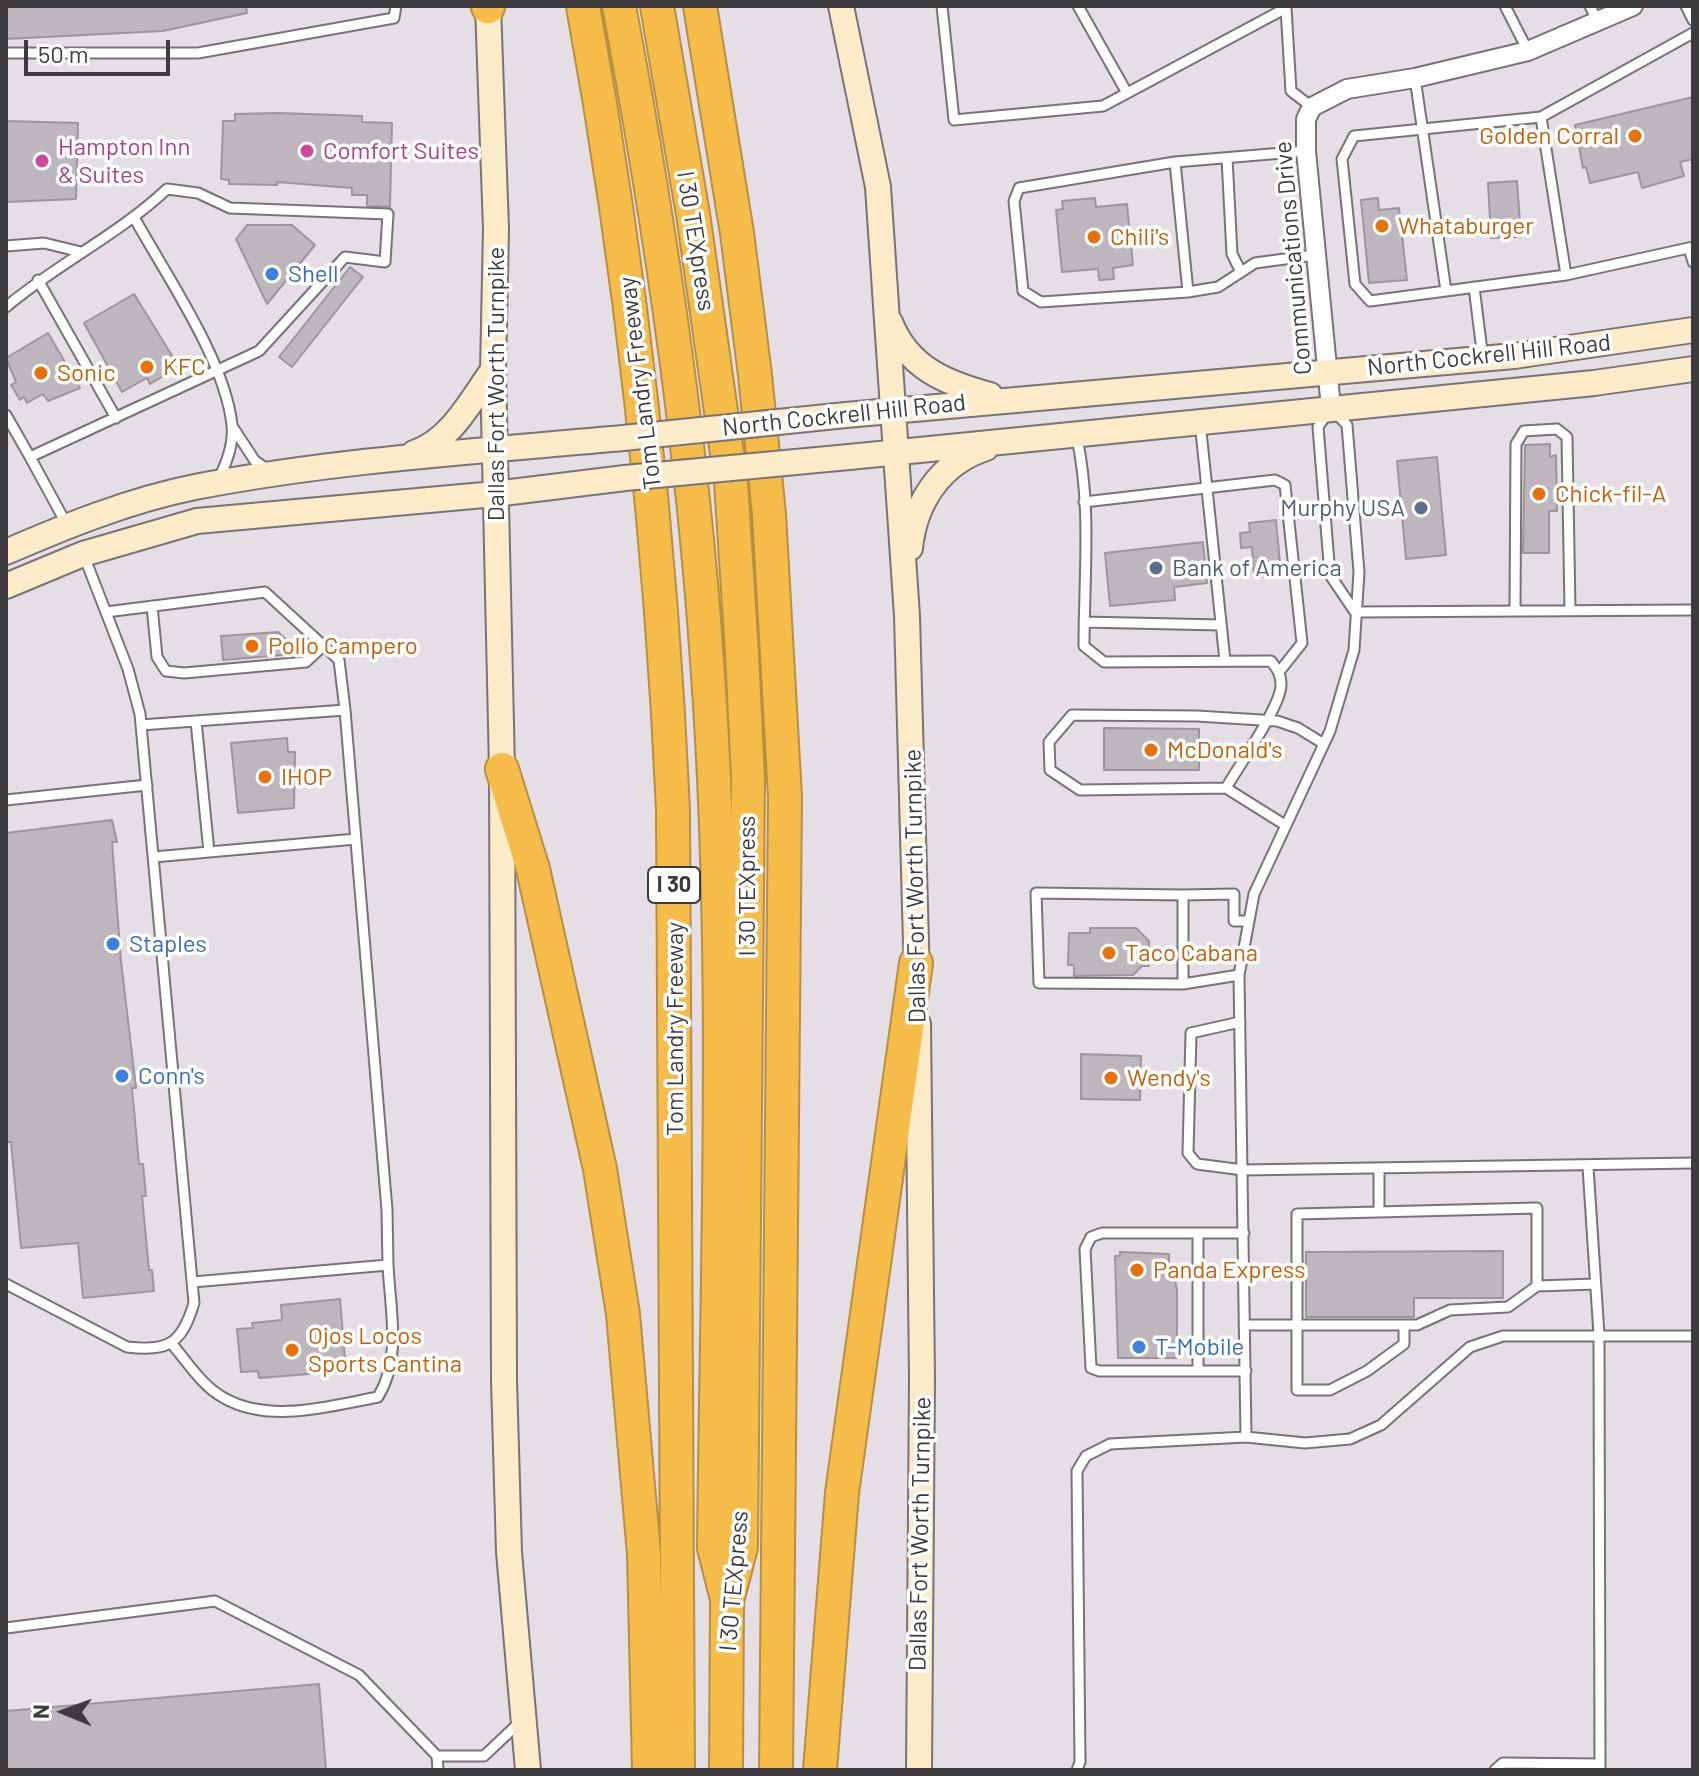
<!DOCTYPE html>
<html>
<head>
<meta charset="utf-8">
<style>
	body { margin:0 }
	#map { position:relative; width:1699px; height:1776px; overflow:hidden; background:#e5dee5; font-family:Barlow,sans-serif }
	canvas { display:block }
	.frame { position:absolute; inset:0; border:8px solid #3e3b3e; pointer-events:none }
	.north { position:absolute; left:24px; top:1672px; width:80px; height:80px; -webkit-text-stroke:6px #fff; paint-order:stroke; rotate:271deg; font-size:22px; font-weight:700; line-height:32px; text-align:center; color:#3e3b3e }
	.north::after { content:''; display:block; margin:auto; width:28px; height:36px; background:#3e3b3e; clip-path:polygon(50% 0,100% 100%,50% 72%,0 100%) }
	.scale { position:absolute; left:24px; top:40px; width:146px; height:36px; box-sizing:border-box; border:4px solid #3e3b3e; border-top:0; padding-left:10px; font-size:24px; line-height:28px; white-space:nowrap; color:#3e3b3e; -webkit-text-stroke:6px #fff; paint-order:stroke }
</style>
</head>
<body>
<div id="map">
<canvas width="1699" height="1776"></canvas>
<div class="frame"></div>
<div class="north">N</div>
<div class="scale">50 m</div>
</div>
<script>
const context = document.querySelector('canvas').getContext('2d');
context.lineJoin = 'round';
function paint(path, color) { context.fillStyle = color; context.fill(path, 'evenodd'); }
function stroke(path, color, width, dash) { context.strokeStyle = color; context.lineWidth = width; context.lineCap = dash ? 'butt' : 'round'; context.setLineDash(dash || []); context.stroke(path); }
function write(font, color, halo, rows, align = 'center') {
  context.font = font + ' Barlow,sans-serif'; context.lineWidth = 7; context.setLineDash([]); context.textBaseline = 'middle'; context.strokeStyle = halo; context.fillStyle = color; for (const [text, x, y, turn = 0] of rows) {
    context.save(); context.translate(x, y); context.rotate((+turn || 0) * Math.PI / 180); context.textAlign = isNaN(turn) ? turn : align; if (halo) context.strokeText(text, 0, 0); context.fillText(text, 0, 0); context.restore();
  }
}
const building = new Path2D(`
	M6,6H246L247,13L163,31L6,39Z
	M1693,97V159L1680,162L1684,176L1642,188L1638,172L1590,183L1586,167L1583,168L1575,125Z
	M279,113L362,116V122L392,123L390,207L367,206V195H352V188L277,182V185L229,184V180L221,179L223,121H235V114Z
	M6,121L78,123L76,199L6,202Z
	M1517,181L1521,237L1491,238L1488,183Z
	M1095,198L1096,207L1127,204L1133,265L1113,268L1114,279L1099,280L1098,269L1062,272L1056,210L1063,209L1062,201Z
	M1378,198L1379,210L1399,208L1407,280L1369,283L1361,200Z
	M247,225H292L315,245L267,304L236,239Z
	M350,267L363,277L292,367L279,357Z
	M134,294L179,367L150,384L147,378L122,392L84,323Z
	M48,333L80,388L48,401L43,394L27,403L24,397L20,400L11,385L16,382L6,358Z
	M1550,444V457L1556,455L1557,511H1549V553H1523L1525,445Z
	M1437,457L1446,555L1406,559L1397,461Z
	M1276,520L1281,575L1254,577L1252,547L1241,548L1240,533L1250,532L1249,523Z
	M1203,542L1207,583L1174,587L1175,600L1110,606L1105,553Z
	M278,632L286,639L283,655L223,660L221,636Z
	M1104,728L1199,729V770H1104Z
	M287,738L288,752H295L294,808L238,813L231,743Z
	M112,820L117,842H112L121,961L136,1088H132L139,1164H143L146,1196H142L149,1270H152L154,1291L83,1298L78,1243L21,1248L11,1142H6V833Z
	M1090,928H1136L1149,941V966H1142L1133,975L1074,976V965H1068L1069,933H1090Z
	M1081,1054L1141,1056L1140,1100L1081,1099Z
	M1503,1251V1298H1414V1317H1306V1252Z
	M1120,1252L1169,1254V1280H1175L1177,1290V1358H1118L1115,1256H1120Z
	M340,1299L346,1371L259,1378L258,1371L241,1372L237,1329L253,1328L252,1323L282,1320L281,1305Z
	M319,1684L326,1770H6V1711Z`);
paint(building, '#bdb6bd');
stroke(building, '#9c959c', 2);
const lane = new Path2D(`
	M942,6L954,120L1103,106L1286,8L1291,91L1312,107
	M1078,6L1127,93
	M1505,6L1528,51
	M1590,6L1598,22
	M1686,6L1693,20
	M6,53H198L394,18L396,6
	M1415,78L1446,291L1566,275L1693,247
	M1306,151L1175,162L1019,188L1014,201L1023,291L1041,302L1188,292L1218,287L1255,263L1314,255
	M1227,158L1232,254L1240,270
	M1175,162L1188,292
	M135,219C167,277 225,360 232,425C234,443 227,462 219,478
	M6,246L44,243L81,252
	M1689,248L1693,262
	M1566,275L1541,117L1693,33
	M38,280L116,418
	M1474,287L1483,359
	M1446,291L1370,301L1355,284L1342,159L1354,136L1541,117
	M6,307C57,264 118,235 167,189L198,193L230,208L388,214L385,262L345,257L259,351L30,457L67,525
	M6,415L30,457
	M1200,422L1225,661
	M232,426L255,461L267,469
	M1076,434C1092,502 1084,577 1084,646L1104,662L1271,661C1277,669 1281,674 1281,685C1281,706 1238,767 1226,788
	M1084,502L1275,480L1285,485L1302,643L1279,672
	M152,606L157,657L166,671L184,673L306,662L323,646
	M1515,611L1516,444L1524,431L1557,429L1567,437L1570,610
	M106,612L265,592L339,660L345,710
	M1355,612L1693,610
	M1084,622L1221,625
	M141,725L345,710L387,1210L388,1265L193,1282
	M6,800L147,785
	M1285,825L1226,788L1080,790L1050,770L1049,742L1072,715L1197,716L1277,721L1298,728L1324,744
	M209,852L356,839
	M154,857L209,852L196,721
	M1239,975L1183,984V895L1234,894V921H1249
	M1183,984L1039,983L1036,893L1183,895
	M1240,1022L1191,1033L1188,1153L1197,1164L1243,1170L1693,1163
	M1588,1167L1599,1335L1600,1770
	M1379,1212V1168
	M1244,1233H1102L1091,1237L1085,1249L1091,1368L1099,1371H1246
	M6,1284L127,1347C169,1352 182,1343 194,1303L140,714L128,669L84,556
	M1537,1286L1595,1284
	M1245,1325H1417L1450,1310L1508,1307L1537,1286V1208L1297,1214V1390H1330L1367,1371L1404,1344V1326
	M172,1344C187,1362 203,1387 224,1398C270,1424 329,1406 378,1397C402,1358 390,1309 388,1265
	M1198,1371V1233
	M1246,1437L1239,975L1254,894L1330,731L1354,650L1359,572L1347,425L1331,408L1318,427L1330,575L1355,612
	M6,1628L215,1601L359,1675L437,1756L438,1770
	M437,1756H484L521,1721
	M1077,1770L1080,1762L1077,1471L1086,1456L1110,1444L1246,1437L1305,1443L1350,1439L1381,1425L1470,1347L1503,1336H1693
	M1495,1770L1503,1763L1600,1764`);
const street = new Path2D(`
	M1331,408L1306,151V119L1312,107L1347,89L1415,78L1528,51L1633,6`);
const secondary = new Path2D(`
	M488,6L496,229L493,370L502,769L504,1380L509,1552L528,1770
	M841,6L878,187L907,616L917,980
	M890,322C908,368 946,383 990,395
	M846,415L1514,356L1693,330
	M414,453C451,441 471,400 493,370
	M849,457L1594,383L1693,369
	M910,548C915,502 940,463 986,448
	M6,552C66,526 130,500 195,487C335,460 480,451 623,438
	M6,586L83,554L197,521L495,494L625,478
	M918,1024L922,1380L919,1770`);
const highway = new Path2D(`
	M488,6V7
	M583,6C632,274 661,538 673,810L678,1770
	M619,6C660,223 692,441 707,661C729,956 717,1253 714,1548L726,1595
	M657,6L693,214L731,482L742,653L748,778L741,1547L727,1601L726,1770
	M700,6L737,233L755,375L769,514L785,797L776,1770
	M502,769L533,869L600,1169L623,1314L644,1554L649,1770
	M820,1770L842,1493L916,963`);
stroke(lane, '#787279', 13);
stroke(street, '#787279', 22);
stroke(secondary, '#787279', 28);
stroke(highway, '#b68f45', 36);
stroke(lane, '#fff', 9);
stroke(street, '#fff', 18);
stroke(secondary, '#fcebc8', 24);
stroke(highway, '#f6bc49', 32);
const secondaryBridge = new Path2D(`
	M623,438L846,415
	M625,478L849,457`);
stroke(secondaryBridge, '#787279', 28, []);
stroke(secondaryBridge, '#fcebc8', 24);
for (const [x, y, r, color] of [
	[1635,136,8,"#e8710a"],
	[307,151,8,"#d1479c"],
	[42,161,8,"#d1479c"],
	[1382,226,8,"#e8710a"],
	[1094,237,8,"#e8710a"],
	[272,274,8,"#3f7fe0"],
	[147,367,8,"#e8710a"],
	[41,373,8,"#e8710a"],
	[1539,494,8,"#e8710a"],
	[1421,508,8,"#5c6f8a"],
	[1156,568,8,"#5c6f8a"],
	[252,646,8,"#e8710a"],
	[1151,750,8,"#e8710a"],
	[265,777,8,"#e8710a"],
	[113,944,8,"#3f7fe0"],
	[1109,953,8,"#e8710a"],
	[122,1076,8,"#3f7fe0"],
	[1111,1078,8,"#e8710a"],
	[1137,1270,8,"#e8710a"],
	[1139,1347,8,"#3f7fe0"],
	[292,1350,8,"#e8710a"]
]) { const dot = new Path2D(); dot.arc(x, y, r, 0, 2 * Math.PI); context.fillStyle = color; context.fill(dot); stroke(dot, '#fff', 3); }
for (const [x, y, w] of [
	[674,885,52]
]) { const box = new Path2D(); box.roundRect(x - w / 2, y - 18, w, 36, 6); context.fillStyle = '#fff'; context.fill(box); stroke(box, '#3e3b3e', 2); }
write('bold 22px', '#3e3b3e', null, [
	["I 30",674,885]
]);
write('24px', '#c56008', '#fff', [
	["Golden Corral",1619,136,"right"],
	["Whataburger",1398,226],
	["Chili's",1110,237],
	["KFC",163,367],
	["Sonic",57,373],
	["Chick-fil-A",1555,494],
	["Pollo Campero",268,646],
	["McDonald's",1167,750],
	["IHOP",281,777],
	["Taco Cabana",1125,953],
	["Wendy's",1127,1078],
	["Panda Express",1153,1270],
	["Ojos Locos",308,1336],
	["Sports Cantina",308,1364]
], 'left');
write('24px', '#b23c85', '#fff', [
	["Hampton Inn",58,147],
	["& Suites",58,175],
	["Comfort Suites",323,151]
], 'left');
write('24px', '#3e3b3e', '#fff', [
	["I 30 TEXpress",696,241,81],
	["Communications Drive",1293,258,-95],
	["North Cockrell Hill Road",1489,355,-6],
	["Tom Landry Freeway",640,383,-97],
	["Dallas Fort Worth Turnpike",496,384,-90],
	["North Cockrell Hill Road",844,415,-6],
	["I 30 TEXpress",747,886,-90],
	["Dallas Fort Worth Turnpike",915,886,-91],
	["Tom Landry Freeway",675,1029,-90],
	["Dallas Fort Worth Turnpike",920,1534,-89],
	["I 30 TEXpress",734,1581,-85]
]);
write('24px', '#366cbe', '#fff', [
	["Shell",288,274],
	["Staples",129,944],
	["Conn's",138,1076],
	["T-Mobile",1155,1347]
], 'left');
write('24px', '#4e5e75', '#fff', [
	["Murphy USA",1405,508],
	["Bank of America",1172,568,"left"]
], 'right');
</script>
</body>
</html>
